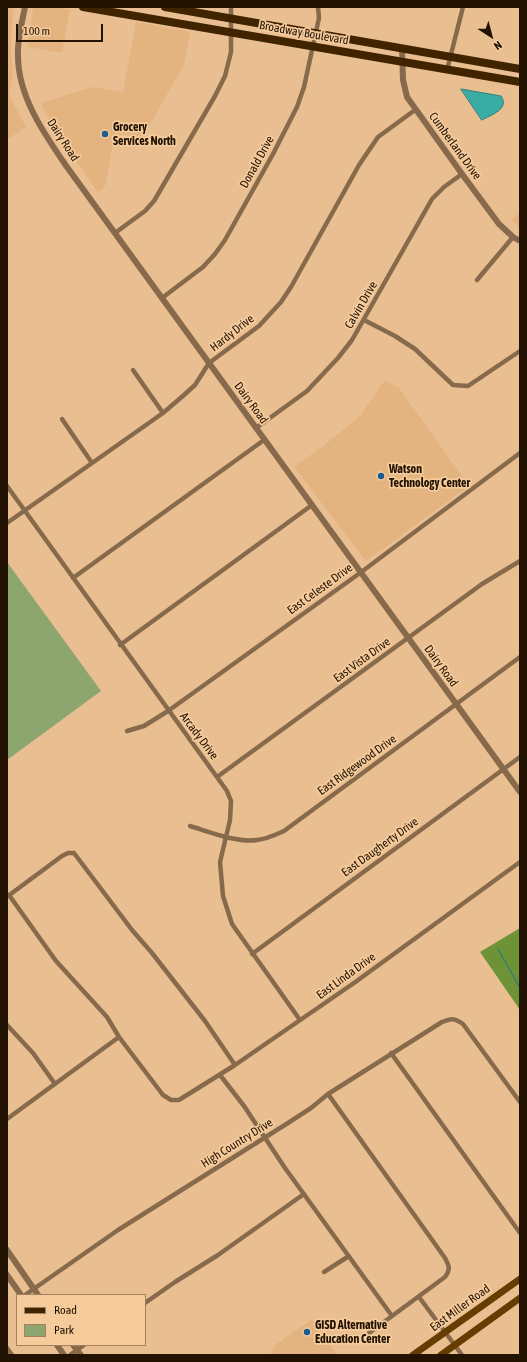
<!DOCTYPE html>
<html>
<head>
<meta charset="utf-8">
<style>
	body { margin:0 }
	#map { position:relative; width:527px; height:1362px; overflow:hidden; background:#e9be90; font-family:"Asap Condensed",sans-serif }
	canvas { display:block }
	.frame { position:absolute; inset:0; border:8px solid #211202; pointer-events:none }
	.legend { position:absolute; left:16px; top:1294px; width:130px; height:52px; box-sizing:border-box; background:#f6cb9c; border:1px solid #a1815e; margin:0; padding:5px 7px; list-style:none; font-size:12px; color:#211202 }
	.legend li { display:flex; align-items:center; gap:8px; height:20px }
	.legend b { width:20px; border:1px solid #a1815e }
	.north { position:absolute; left:471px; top:16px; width:40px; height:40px; -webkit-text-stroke:3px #f6cb9c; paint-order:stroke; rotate:144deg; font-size:11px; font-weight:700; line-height:16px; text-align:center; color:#211202 }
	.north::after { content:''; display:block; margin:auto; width:14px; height:18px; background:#211202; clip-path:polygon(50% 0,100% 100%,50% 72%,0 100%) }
	.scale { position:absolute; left:16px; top:24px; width:87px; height:18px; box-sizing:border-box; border:2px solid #211202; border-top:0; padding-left:5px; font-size:12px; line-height:14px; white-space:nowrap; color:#211202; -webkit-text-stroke:3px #f6cb9c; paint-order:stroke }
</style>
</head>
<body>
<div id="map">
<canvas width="527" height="1362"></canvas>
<div class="frame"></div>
<ul class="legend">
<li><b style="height:5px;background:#402400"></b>Road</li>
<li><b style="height:11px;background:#8da56f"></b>Park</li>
</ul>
<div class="north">N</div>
<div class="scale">100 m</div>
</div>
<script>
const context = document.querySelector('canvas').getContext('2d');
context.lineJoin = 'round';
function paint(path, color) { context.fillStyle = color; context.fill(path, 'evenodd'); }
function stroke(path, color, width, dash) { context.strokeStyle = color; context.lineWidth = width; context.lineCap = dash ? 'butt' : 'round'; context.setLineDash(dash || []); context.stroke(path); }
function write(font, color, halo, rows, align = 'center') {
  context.font = font + ' "Asap Condensed",sans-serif'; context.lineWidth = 3.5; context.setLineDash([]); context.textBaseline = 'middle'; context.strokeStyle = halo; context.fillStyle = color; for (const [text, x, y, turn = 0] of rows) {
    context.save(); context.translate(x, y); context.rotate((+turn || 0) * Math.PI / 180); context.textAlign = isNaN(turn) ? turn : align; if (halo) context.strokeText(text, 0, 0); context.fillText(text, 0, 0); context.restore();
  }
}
paint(new Path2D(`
	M7,7H13V8L11,50L13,74L9,95L26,127L7,140Z
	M34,7H57L70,10L62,53L28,47L33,8Z
	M136,22L190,32L184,64L143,137L115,134L105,186L98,192L55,131L41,103L93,87L123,92Z
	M520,212V229L511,219Z
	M386,381L399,388L469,486L366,561L294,467L322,447L360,416L381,385Z
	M312,1319L337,1355H268L271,1353L275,1345Z`), '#e4b480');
paint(new Path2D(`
	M7,562L101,691L7,760Z`), '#8da56f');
paint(new Path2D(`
	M520,928V1010L480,952Z`), '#6e9337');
const water = new Path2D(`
	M461,89L501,96C510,109 491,115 482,120Z`);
paint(water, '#39ada5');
stroke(water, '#327e74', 1);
stroke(new Path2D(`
	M498,949L520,988`), '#327e74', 1.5);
stroke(new Path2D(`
	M447,70L463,7
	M115,233L145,211L154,201L215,96L225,76L231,52V7
	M477,280L513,237
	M162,298L203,267L215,254L225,240L273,154L297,107L304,87L319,18L318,7
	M364,320L395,336L415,349L453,385L468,386L520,351
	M133,370L163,413
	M62,419L92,463
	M256,428L307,391L338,358L352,340L432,199L444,187L462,174
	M7,486L227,791L231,801L230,820L220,862L223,896L232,924L300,1020
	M7,523L163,413L184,395L195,385L209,363L259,326L281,302L291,287L359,165L378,137L415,110
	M73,578L264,440
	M120,645L312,505
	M127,731L144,726L168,711L360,573L520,453
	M217,777L482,584L520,561
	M190,826C210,832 237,843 257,840C267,839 275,835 284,831L520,657
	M9,895L56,961L107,1017L119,1037L163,1095L171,1100H179L235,1065L277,1036L354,983L520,862
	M8,896L62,856L68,853H74L132,930L152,953L205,1021L235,1065
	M252,954L520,757
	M7,1025L33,1053L55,1084
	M391,1053L520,1233
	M220,1075L244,1106L285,1168L392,1316
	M328,1094L445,1258C449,1266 451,1269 445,1277L369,1333
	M7,1119L119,1037
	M324,1272L349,1256
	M25,1295L118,1230L288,1123L311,1108L328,1094L442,1022C452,1018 454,1018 463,1024L520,1102
	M419,1297L462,1355
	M145,1303L175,1282L218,1255L304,1194
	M7,1348L12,1355
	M70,1355L84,1345`), '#866a4b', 4.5);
stroke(new Path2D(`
	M25,7C22,23 17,40 18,56C18,97 45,135 67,167L520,792
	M402,48L403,80L407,97L462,174L499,224L513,237L520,241
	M7,1250L38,1295
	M7,1275L21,1295
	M57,1345L64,1355
	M73,1345L81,1355`), '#866a4b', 6);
stroke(new Path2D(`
	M413,1355L520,1279
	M441,1355L520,1298`), '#653d00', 7);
stroke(new Path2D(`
	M83,7L520,82
	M165,7L520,69`), '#402400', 8);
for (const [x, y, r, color] of [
	[105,134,4,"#1c5c91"],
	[381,476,4,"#1c5c91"],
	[307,1332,4,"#1c5c91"]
]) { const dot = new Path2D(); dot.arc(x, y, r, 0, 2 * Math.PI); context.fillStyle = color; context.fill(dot); stroke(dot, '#f6cb9c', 1.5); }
write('12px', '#211202', '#f6cb9c', [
	["Broadway Boulevard",304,33,10],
	["Dairy Road",63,140,57],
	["Cumberland Drive",455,146,54],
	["Donald Drive",257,162,-61],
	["Calvin Drive",361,305,-60],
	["Hardy Drive",232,333,-38],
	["Dairy Road",251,403,54],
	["East Celeste Drive",320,589,-36],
	["East Vista Drive",362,660,-36],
	["Dairy Road",441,666,54],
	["Arcady Drive",199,736,53],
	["East Ridgewood Drive",357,765,-36],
	["East Daugherty Drive",380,847,-36],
	["East Linda Drive",346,976,-36],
	["High Country Drive",237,1143,-32],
	["East Miller Road",460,1308,-36]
]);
write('bold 12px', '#211202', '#f6cb9c', [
	["Grocery",113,127],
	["Services North",113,141],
	["Watson",389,469],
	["Technology Center",389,483],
	["GISD Alternative",315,1325],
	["Education Center",315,1339]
], 'left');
</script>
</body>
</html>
